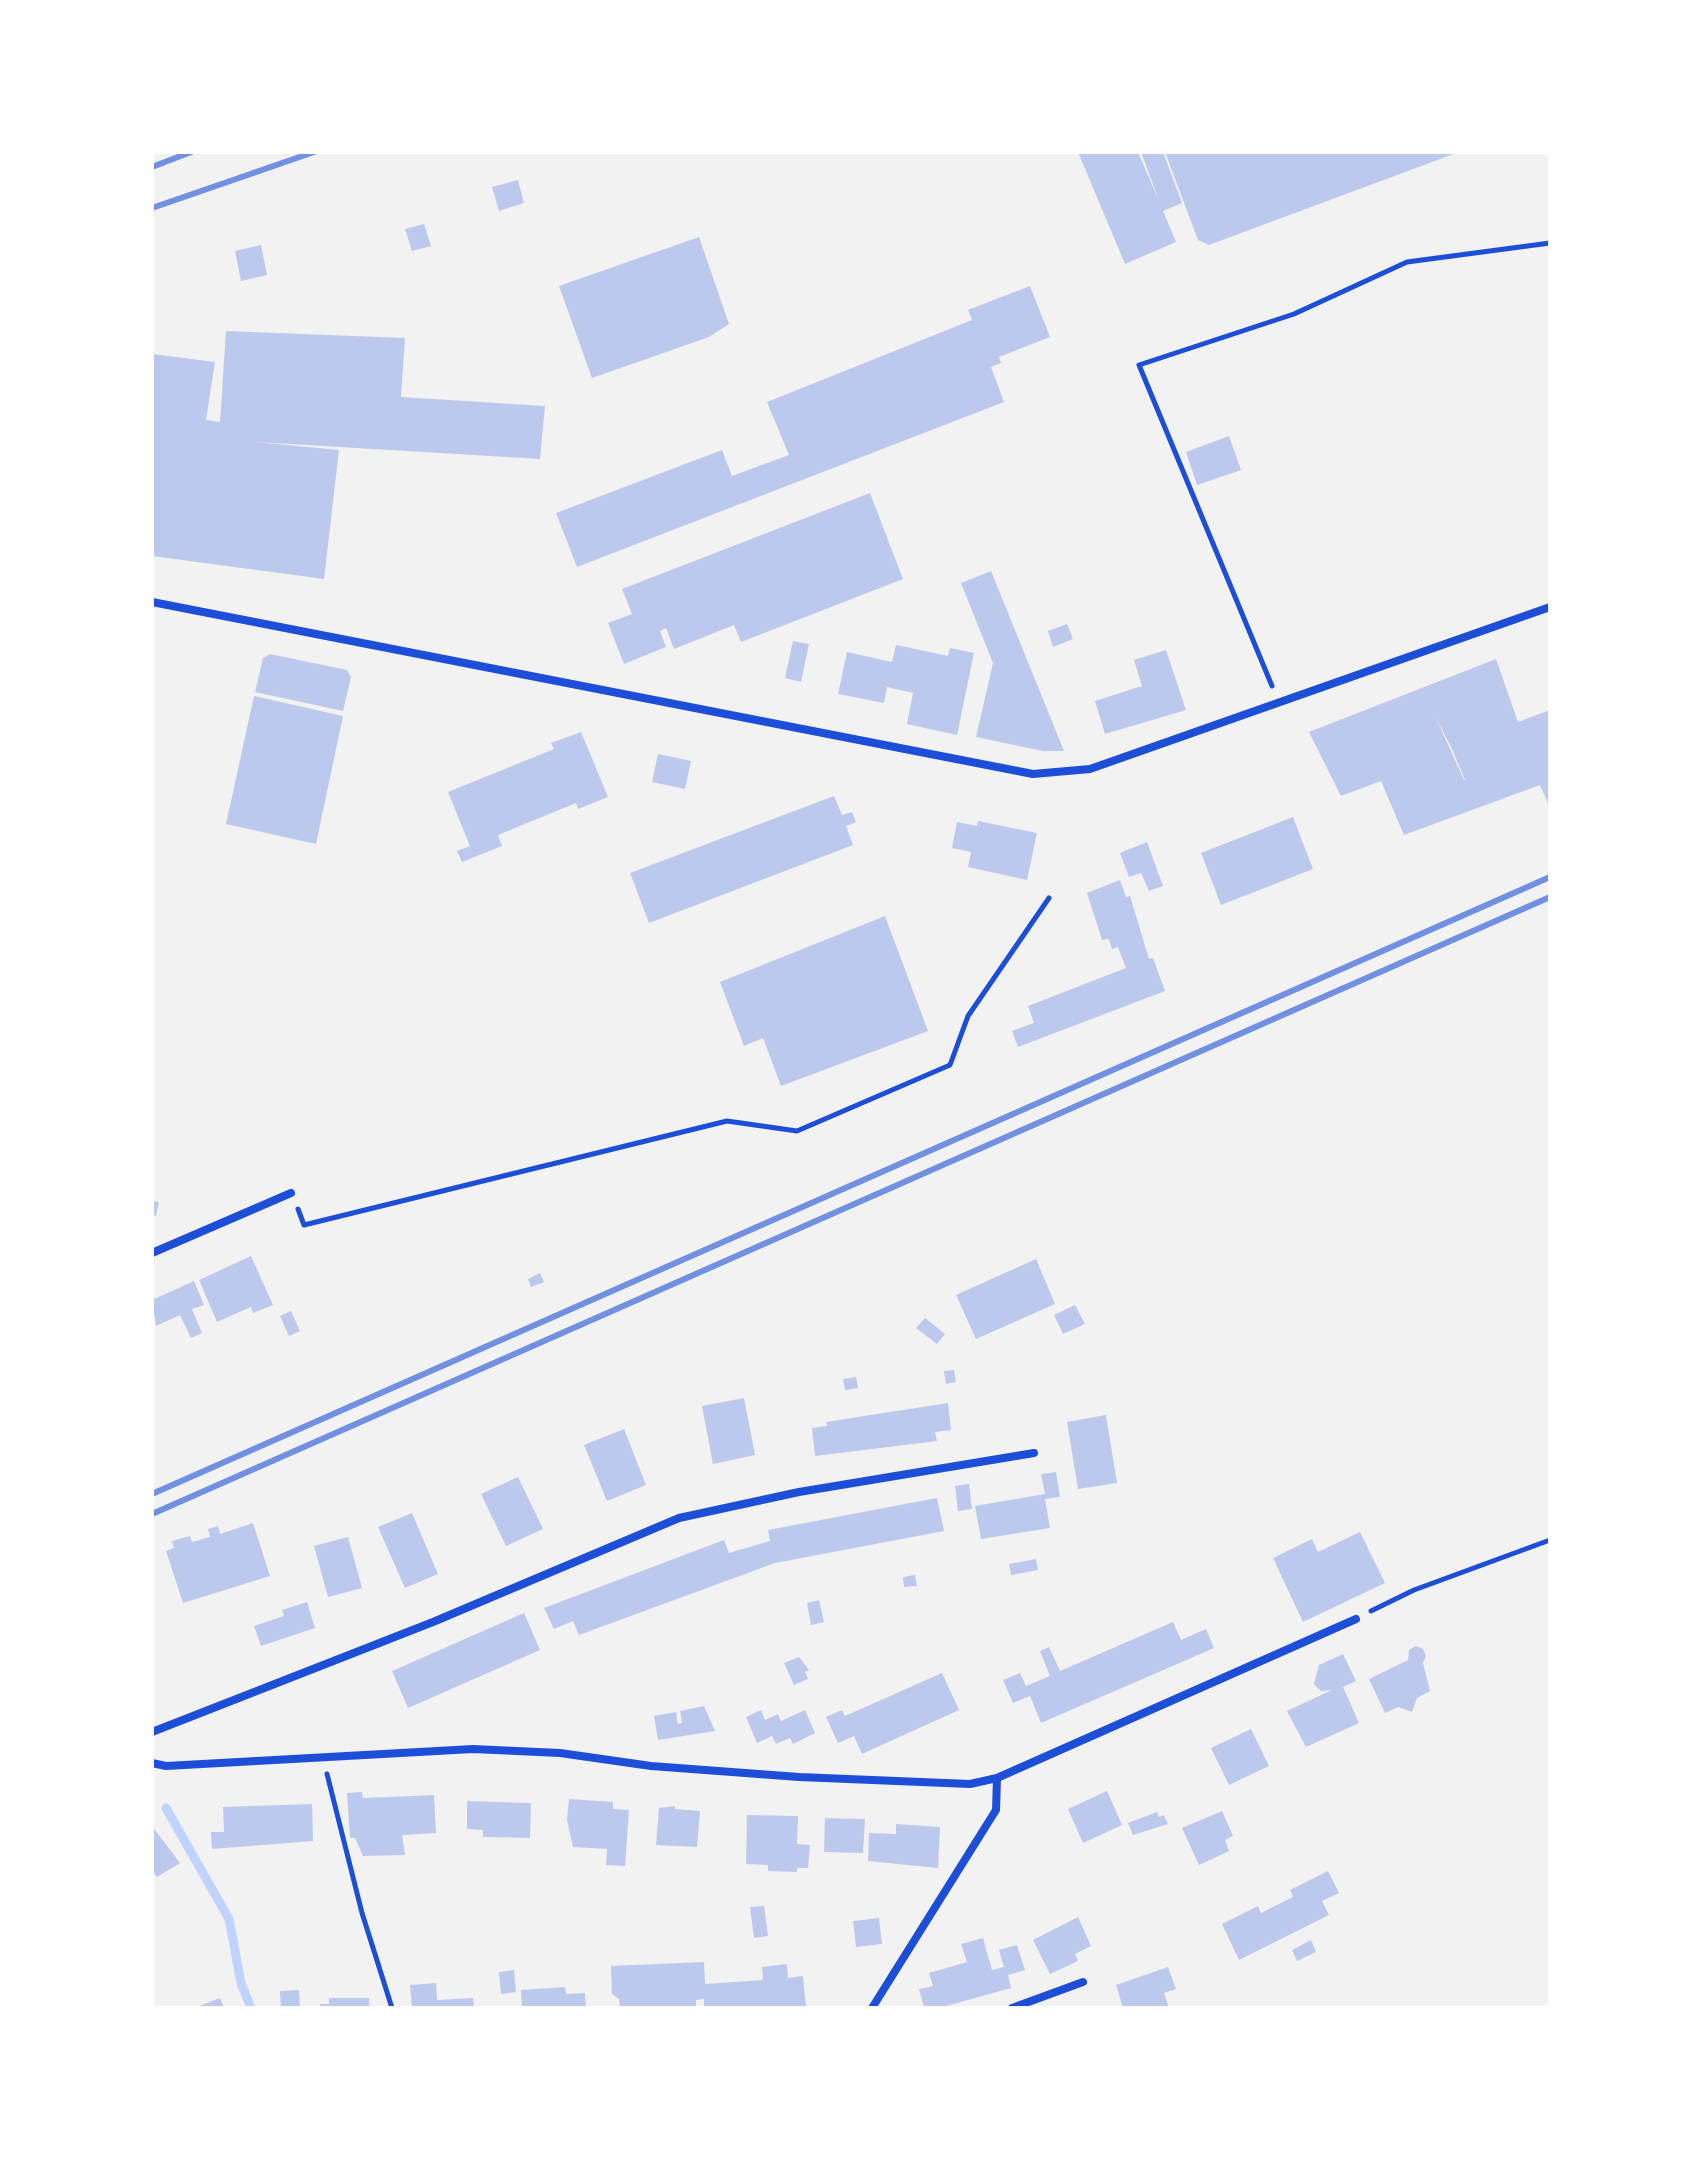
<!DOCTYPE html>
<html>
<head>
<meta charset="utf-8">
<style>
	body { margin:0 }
	#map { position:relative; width:1702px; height:2160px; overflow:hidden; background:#f2f2f2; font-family:Overpass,sans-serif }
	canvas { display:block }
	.frame { position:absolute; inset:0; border:154px solid #fff; pointer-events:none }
</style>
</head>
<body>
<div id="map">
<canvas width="1702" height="2160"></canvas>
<div class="frame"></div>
</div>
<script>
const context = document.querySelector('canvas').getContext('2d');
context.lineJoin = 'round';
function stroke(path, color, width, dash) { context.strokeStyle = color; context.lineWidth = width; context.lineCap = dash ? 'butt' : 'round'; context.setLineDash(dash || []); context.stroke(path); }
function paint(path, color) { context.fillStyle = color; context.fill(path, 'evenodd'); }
stroke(new Path2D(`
	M166,1808L229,1919L241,1983L251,2008`), '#bfd3fe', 9);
paint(new Path2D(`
	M1078,152H1138L1159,201L1141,152H1163L1182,203L1163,211L1176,242L1125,264Z
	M1165,152H1459L1209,245L1198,240Z
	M518,180L524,203L499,211L492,187Z
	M424,224L431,246L412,251L405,229Z
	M699,237L729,324L709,337L592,378L559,286Z
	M261,245L267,275L241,281L235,251Z
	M1030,286L1050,337L999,357L1001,363L991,367L1004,402L577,567L556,513L722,450L732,476L789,455L767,402L972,320L968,310Z
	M226,331L405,338L401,397L545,406L540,459L256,442L339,450L324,579L152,556V354L215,362L206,420L220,422Z
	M1229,436L1241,470L1197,485L1186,452Z
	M870,493L903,579L741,642L734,625L674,649L666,628L660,631L666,647L624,664L608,623L632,614L622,589Z
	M991,571L1064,751H1043L976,737L993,663L961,583Z
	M1067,624L1073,639L1053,647L1048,631Z
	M793,641L809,644L801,682L785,678Z
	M896,645L948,656L950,648L974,653L957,735L907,724L913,693L887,687L884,703L838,694L847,652L892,662Z
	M1166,650L1186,710L1105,734L1095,701L1142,686L1134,660Z
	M270,654L347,670L351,677L343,711L255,692L263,658Z
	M1496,659L1518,722L1550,710V808L1540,785L1404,835L1381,781L1341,796L1309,732ZM1436,718L1452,749L1465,780H1464Z
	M254,696L343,716L316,844L226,824Z
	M581,732L608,797L578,809L576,803L498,835L502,846L462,862L457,851L470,846L448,792L554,749L551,743Z
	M658,754L691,761L685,789L652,782Z
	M834,796L842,815L852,812L856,822L846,826L853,845L649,923L630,873Z
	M1293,817L1313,869L1221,905L1201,853Z
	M978,821L1037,833L1027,880L968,867L971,852L952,848L957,822L977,826Z
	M1147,842L1163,886L1149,891L1141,873L1129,877L1120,853Z
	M1120,880L1126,897L1130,896L1149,959L1153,958L1165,991L1018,1047L1012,1031L1034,1023L1028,1006L1126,968L1118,947L1112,949L1109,939L1102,940L1087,893Z
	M885,916L928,1031L781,1086L763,1038L744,1046L720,982Z
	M152,1201L159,1202L156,1216L152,1215Z
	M251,1256L273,1305L253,1313L251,1307L217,1322L199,1280Z
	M1036,1259L1055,1304L976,1339L956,1295Z
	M540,1273L544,1282L531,1287L528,1279Z
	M194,1281L204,1305L192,1309L202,1333L191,1338L180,1315L156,1326L152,1300Z
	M1075,1305L1085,1324L1063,1334L1054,1315Z
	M291,1311L300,1331L289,1336L280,1316Z
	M925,1318L945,1334L937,1344L916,1328Z
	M954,1370L956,1382L946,1384L944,1371Z
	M856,1377L858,1388L845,1390L843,1379Z
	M744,1398L755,1455L713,1464L702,1406Z
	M948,1403L951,1430L935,1432L937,1441L815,1456L812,1428L827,1426L826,1422Z
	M1106,1415L1117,1483L1078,1489L1067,1422Z
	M624,1429L646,1485L607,1501L584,1445Z
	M1056,1472L1060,1497L1045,1499L1050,1528L981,1539L975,1506L1045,1494L1041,1474Z
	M518,1477L543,1529L506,1546L481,1494Z
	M969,1484L972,1509L958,1511L955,1486Z
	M937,1498L944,1531L775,1563L579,1635L573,1621L554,1629L544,1608L724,1540L729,1553L770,1541L768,1530Z
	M412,1513L438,1574L405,1588L378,1527Z
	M253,1523L270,1576L183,1603L166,1551L174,1548L172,1541L190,1536L192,1542L210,1537L208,1529L218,1526L220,1534Z
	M1360,1532L1385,1583L1303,1622L1273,1558L1312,1539L1318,1552Z
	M348,1537L362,1588L328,1597L314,1546Z
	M1036,1559L1038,1570L1011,1575L1009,1564Z
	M915,1575L917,1586L904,1587L903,1577Z
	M819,1600L824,1622L811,1625L807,1603Z
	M307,1602L315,1628L261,1646L254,1626L284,1616L282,1610Z
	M524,1613L540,1650L408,1708L392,1671Z
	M1173,1622L1181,1640L1206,1629L1214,1648L1041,1723L1030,1696L1013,1703L1003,1680L1020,1673L1026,1686L1050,1676L1040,1651L1049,1647L1060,1671Z
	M1416,1646L1423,1649L1426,1656L1423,1663L1430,1691L1417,1698L1412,1712L1398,1707L1385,1713L1369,1679L1408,1660L1409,1650Z
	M1343,1654L1356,1681L1343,1687L1359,1723L1306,1747L1287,1711L1332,1690L1321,1691L1314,1684L1319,1665Z
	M799,1657L809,1670L805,1672L808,1679L794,1685L784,1663Z
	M942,1673L959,1710L862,1754L854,1736L838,1743L826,1717L842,1710L845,1716Z
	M704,1706L715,1731L658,1740L654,1716L676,1712L678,1724L682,1723L680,1711Z
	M761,1710L765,1720L778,1714L781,1721L805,1710L815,1733L793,1744L790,1738L776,1744L772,1736L757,1743L746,1717Z
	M1251,1729L1269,1766L1229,1785L1211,1748Z
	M1107,1791L1122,1825L1083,1843L1068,1809Z
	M362,1792L363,1798L434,1795L436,1833L402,1835L405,1855L363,1856L355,1838H350L347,1793Z
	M569,1799L613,1802V1809L629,1810L625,1866L606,1865L607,1849L573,1847L567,1820Z
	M467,1801L531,1803L530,1838L483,1837V1830L467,1829Z
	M312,1804L313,1841L212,1849L211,1832H224L223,1807Z
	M675,1806V1809L700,1811L697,1847L656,1845L659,1808Z
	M1222,1811L1233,1836L1225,1840L1229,1851L1199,1865L1182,1828Z
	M1157,1812L1159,1817L1164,1815L1168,1824L1133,1835L1128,1823Z
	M747,1815L798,1816L797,1844L810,1845L808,1868H797V1872L768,1871V1865L746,1864Z
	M825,1818L865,1819L863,1853L824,1852Z
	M896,1824L940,1827L938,1868L868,1861L869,1833L896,1834Z
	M152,1826L180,1863L157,1877L152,1871Z
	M1328,1871L1339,1893L1322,1901L1329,1915L1239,1960L1222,1924L1258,1906L1261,1913L1293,1897L1290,1890Z
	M764,1906L768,1936L754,1938L750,1907Z
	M1078,1917L1091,1946L1075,1954L1078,1961L1050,1974L1033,1940Z
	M879,1918L882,1944L856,1947L853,1921Z
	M983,1938L992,1970L1004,1967L999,1950L1017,1945L1025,1970L1008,1975L1011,1988L939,2008H924L919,1989L933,1986L929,1973L967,1962L961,1944Z
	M1311,1940L1316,1952L1297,1961L1292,1950Z
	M704,1962L705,1984L763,1980L762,1967L787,1964L788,1978L803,1976L806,2008H704V1999L696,2000V2008H620L619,1999L612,1994L611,1966Z
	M1168,1967L1176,1989L1164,1993L1169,2008H1123L1116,1985Z
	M514,1970L516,1992L501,1994L499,1972Z
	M436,1983L437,2000L473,1998L474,2008H412L410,1985Z
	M565,1987L566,1994L585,1993L586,2008H522L521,1990Z
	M299,1990L300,2008H281L280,1991Z
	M220,1998L224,2008H194Z
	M329,1998H369V2005L375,2008H320V2004H329Z`), '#bdc9ec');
stroke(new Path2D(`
	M1272,686L1139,365L1294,314L1407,262L1550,243
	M298,1209L304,1225L727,1121L797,1131L950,1065L968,1016L1049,898
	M1371,1611L1414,1590L1550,1540
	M327,1774L362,1913L392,2008`), '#1d4ed8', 5);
stroke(new Path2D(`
	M152,602L1033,774L1090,769L1550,607
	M152,1253L291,1193
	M152,1732L433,1622L679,1518L799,1492L1034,1453
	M152,1763L166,1766L473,1749L560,1753L651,1766L799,1777L970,1784L997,1778L1356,1619
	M872,2008L996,1810L997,1778
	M1012,2008L1083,1982`), '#1d4ed8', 8);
stroke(new Path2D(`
	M152,167L191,152
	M152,208L314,152
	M152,1494L1550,877
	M152,1514L1550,897`), '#7290e2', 6);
</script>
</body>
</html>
